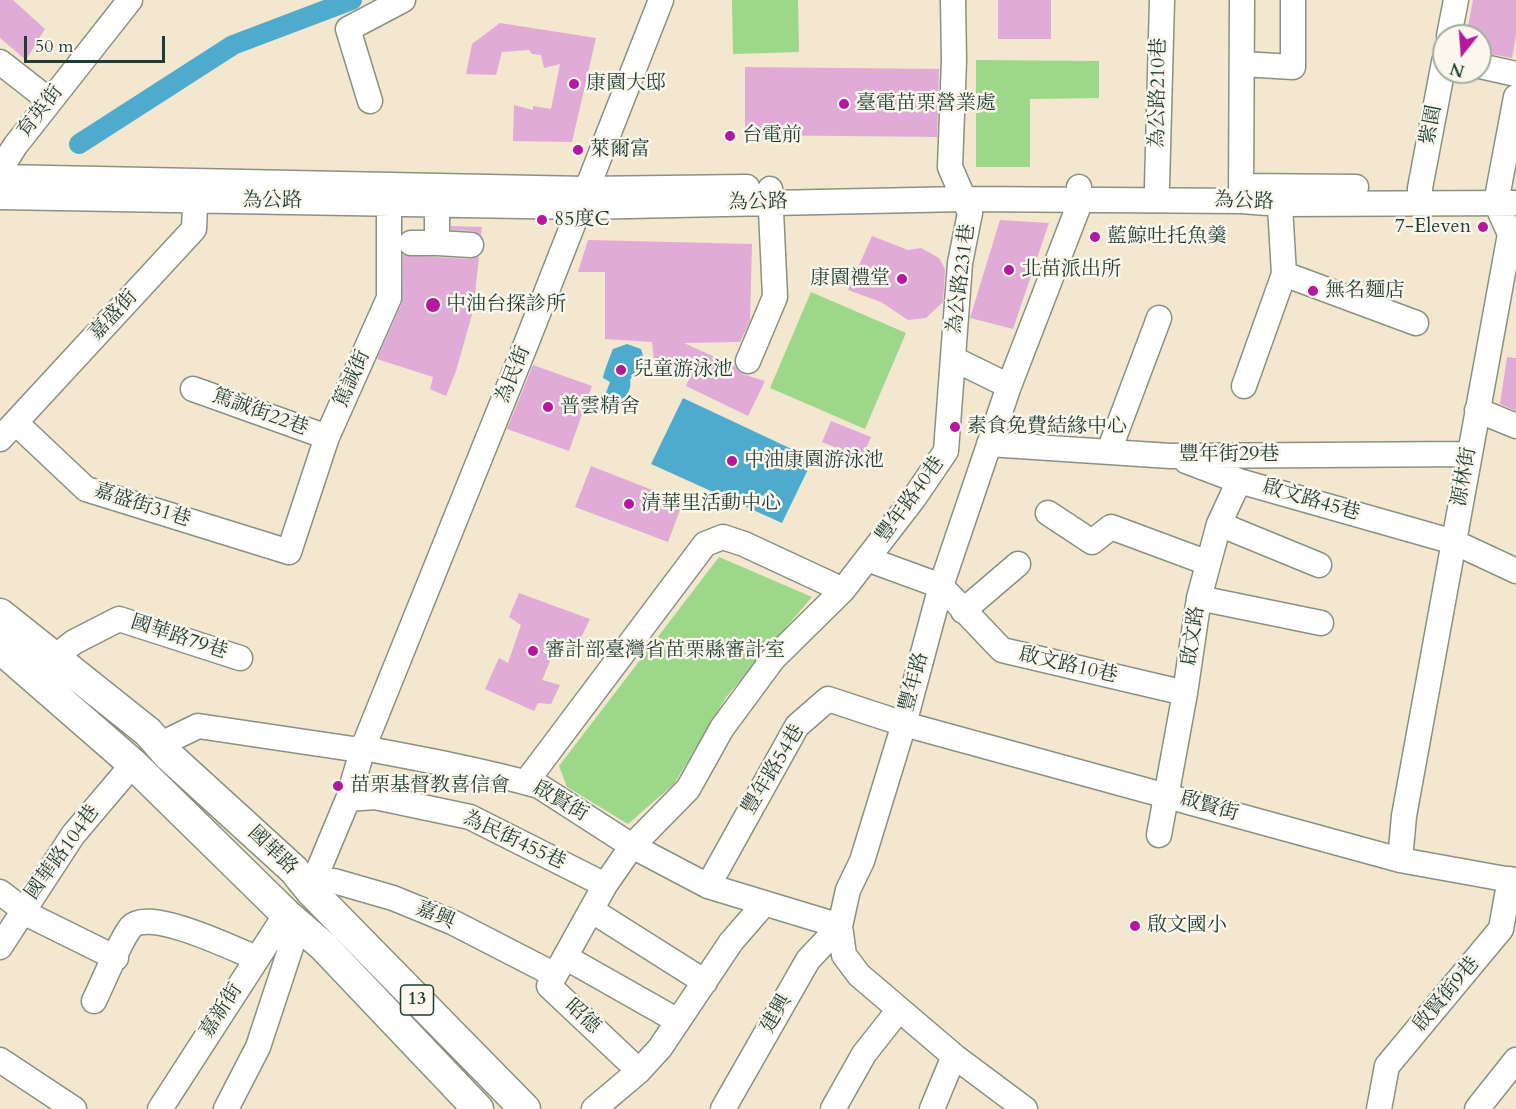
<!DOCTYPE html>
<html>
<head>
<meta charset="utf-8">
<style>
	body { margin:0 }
	#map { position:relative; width:1516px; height:1109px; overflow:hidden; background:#f3e7cf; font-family:Cardo,serif }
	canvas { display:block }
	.north { position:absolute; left:1432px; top:24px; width:60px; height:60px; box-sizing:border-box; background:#fbf7ec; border:2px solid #a3ada2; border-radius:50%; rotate:197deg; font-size:16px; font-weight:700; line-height:24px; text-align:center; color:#1f3d34 }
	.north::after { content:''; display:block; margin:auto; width:21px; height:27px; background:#b5179e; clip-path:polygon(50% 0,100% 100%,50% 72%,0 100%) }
	.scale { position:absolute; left:24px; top:36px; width:141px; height:27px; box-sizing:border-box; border:3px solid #1f3d34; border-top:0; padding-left:8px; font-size:18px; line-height:21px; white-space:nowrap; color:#1f3d34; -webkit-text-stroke:4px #fbf7ec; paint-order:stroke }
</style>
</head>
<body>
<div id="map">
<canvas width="1516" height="1109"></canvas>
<div class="north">N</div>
<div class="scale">50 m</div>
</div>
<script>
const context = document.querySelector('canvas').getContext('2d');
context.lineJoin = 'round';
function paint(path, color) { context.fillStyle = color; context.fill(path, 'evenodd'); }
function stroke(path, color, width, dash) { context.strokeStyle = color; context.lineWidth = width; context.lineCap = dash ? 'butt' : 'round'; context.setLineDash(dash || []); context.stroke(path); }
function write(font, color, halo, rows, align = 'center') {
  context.font = font + ' Cardo,"Noto Serif TC",serif'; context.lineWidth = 5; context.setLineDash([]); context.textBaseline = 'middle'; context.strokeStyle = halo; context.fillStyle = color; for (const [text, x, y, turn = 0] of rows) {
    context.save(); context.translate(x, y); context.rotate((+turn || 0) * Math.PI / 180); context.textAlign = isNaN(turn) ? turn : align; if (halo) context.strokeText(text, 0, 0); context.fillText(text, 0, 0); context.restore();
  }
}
paint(new Path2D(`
	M732,0H798L799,52L733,54Z
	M976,60L1099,61V98L1030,99V167H976Z
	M811,292L906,333L865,429L770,388Z
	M719,557L812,597L727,696L674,784L628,824L567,787L559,766Z`), '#9cd78a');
paint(new Path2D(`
	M627,344L641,349L644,359L630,380C633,396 617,406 604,398L610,382L603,378C603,375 611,353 613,349Z
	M683,398L813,459L782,523L651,464Z`), '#4fabcd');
stroke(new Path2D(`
	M79,144L233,45L352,0`), '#4fabcd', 20);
paint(new Path2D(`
	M0,0H13L45,29L26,60L0,38Z
	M998,0H1051V39H998Z
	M1473,0H1516V35L1512,58L1480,52V36H1466Z
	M500,23L596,38L572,142L513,141L514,105L533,110V106L551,109L560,64L544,68L541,55L532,54L529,50L502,52L496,75L466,74L472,44Z
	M745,67L939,69L937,137L745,135Z
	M1000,220L1049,223L1013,329L970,318Z
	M451,226L482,227L481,236L472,231L451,230Z
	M872,236L908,250L921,248L939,258L945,269L943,302L926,318L908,320L881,302L848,290Z
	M588,240L752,244L750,321L740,342L684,343L736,367L742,374L765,381L748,416L686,386L697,362H654L652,342L605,339V272H578Z
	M403,255L470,259L479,257L473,311L456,371L446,396L430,389L433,377L377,359L402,303Z
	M1507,357L1516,358V411L1500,404Z
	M533,365L592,386L569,451L507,429Z
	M831,421L871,437L862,458L822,442Z
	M591,466L683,502L668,542L575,507Z
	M519,593L590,619L578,644L560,638L542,680L560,685L551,704L538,703L534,711L485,689L499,658L508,663L521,625L509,617Z`), '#e0abd6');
const minor = new Path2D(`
	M1449,36L1456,0
	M0,62L50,101
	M1243,64L1293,67V0
	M1480,66L1516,74
	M370,101L348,29L403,0
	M0,170L15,146L130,0
	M0,177L585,189L747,187
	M1157,186L1162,0
	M1241,186L1356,187
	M0,197L580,207L964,199L1241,201L1281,204L1516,203
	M1241,201L1242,0
	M437,203V243L471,245
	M1420,203V188L1444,62
	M411,243H437
	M1284,274L1416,323
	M954,359L1009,386
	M748,361L775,297L770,189
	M1244,386L1284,274L1279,189
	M193,389L327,437
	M1477,410L1516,426
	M16,423L86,489L289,552L327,437L389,298V186
	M0,439L194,229L196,184
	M989,444L1170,456L1469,454
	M1109,451L1159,318
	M1186,461L1239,481L1454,542L1516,571
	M1048,513L1092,542L1111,527L1208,563
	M1219,524L1319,565
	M867,559L941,586L1002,650L1185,693
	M1199,598L1321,623
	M963,611L1018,564
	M56,656L74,642L119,619L240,658
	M159,745L198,726L353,749L363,748C422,759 481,770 539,786L632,846L708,886L840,926
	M526,782L705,544L723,537L744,544L843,590
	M348,799L375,797L470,817L605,885
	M1159,835L1185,693L1199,598L1219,524L1239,481
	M1400,860L1404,816L1510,234L1496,203L1516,97
	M708,886L797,726L828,699L904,724L1400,860L1516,881
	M310,890L348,799L363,748L528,339L661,0
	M310,890L334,881L393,898L454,923L555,975
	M0,892L31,916L116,958
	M591,910L705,982
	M0,947L73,835L133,764
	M565,957L678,1021
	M94,1001C103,983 120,940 131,927C148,907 234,949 256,958
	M0,1060L74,1109
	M639,1071L549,986L605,885L632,846L688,789L722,728L773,659L843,590L914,498L946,451L960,263L970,213L950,167L954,60L953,0
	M160,1109L286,914
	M226,1109L258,1047L292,944L286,914
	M594,1109L639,1071L660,1048L731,942L764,904
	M723,1109L808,960L840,926
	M833,1109L864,1054L898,1011
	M932,1109L954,1056
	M1025,1109L954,1056L859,975L844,955L840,926L848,890L862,861L904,724L941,586L1009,386L1081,200L1079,187
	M1379,1109L1387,1066L1501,929L1510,879
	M1477,1109L1516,1060`);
const major = new Path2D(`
	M0,614L148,732L169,756L294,870L310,890L525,1109
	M0,648L133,764L286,914L323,946L478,1109`);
stroke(minor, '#899282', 27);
stroke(major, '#899282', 33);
stroke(minor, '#fff', 24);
stroke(major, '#fff', 30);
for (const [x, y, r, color] of [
	[574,84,6,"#b5179e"],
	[844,104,6,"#b5179e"],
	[730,136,6,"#b5179e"],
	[578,150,6,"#b5179e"],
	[542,220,6,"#b5179e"],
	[1483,227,6,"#b5179e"],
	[1095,237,6,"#b5179e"],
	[1009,270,6,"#b5179e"],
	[902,279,6,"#b5179e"],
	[1313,291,6,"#b5179e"],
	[433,305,8,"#b5179e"],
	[621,370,6,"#b5179e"],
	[548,407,6,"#b5179e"],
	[955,427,6,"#b5179e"],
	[732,461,6,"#b5179e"],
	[629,504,6,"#b5179e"],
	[533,651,6,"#b5179e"],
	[338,786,6,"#b5179e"],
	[1135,926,6,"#b5179e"]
]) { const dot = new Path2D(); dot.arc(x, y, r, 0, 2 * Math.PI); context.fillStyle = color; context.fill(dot); stroke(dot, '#fbf7ec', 2); }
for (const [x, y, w] of [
	[417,1000,33]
]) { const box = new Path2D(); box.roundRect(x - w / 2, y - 15, w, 30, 4.5); context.fillStyle = '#fbf7ec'; context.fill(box); stroke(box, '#1f3d34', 1.5); }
write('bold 18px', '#1f3d34', null, [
	["13",417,1000]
]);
write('20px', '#1f3d34', '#fbf7ec', [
	["康園大邸",586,84],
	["臺電苗栗營業處",856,104],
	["台電前",742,136],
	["萊爾富",590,150],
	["85度C",554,220],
	["7-Eleven",1471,227,"right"],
	["藍鯨吐托魚羹",1107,237],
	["北苗派出所",1021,270],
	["康園禮堂",890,279,"right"],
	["無名麵店",1325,291],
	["中油台探診所",446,305],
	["兒童游泳池",633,370],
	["普雲精舍",560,407],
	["素食免費結緣中心",967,427],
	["中油康園游泳池",744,461],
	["清華里活動中心",641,504],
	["審計部臺灣省苗栗縣審計室",545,651],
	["苗栗基督教喜信會",350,786],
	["啟文國小",1147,926]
], 'left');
write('20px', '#1f3d34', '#fbf7ec', [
	["為公路210巷",1159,93,-89],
	["育英街",41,112,-52],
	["紫園",1432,125,-79],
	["為公路",272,201],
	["為公路",1244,202,2],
	["為公路",758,203,-1],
	["為公路231巷",962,279,-83],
	["嘉盛街",114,316,-47],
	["為民街",514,375,-68],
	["篤誠街",353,379,-66],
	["篤誠街22巷",260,413,20],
	["豐年街29巷",1229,455],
	["源林街",1465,477,-80],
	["豐年路40巷",911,500,-54],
	["啟文路45巷",1311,501,16],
	["嘉盛街31巷",142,506,18],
	["啟文路",1194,636,-82],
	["國華路79巷",179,638,18],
	["啟文路10巷",1068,666,13],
	["豐年路",915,682,-75],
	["豐年路54巷",774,770,-59],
	["啟賢街",560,802,30],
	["啟賢街",1209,807,16],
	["為民街455巷",514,841,25],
	["國華路",272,851,44],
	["國華路104巷",63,853,-54],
	["嘉興",435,916,23],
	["啟賢街9巷",1447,995,-50],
	["嘉新街",222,1011,-57],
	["建興",777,1014,-60],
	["昭德",582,1017,43]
]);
</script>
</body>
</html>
